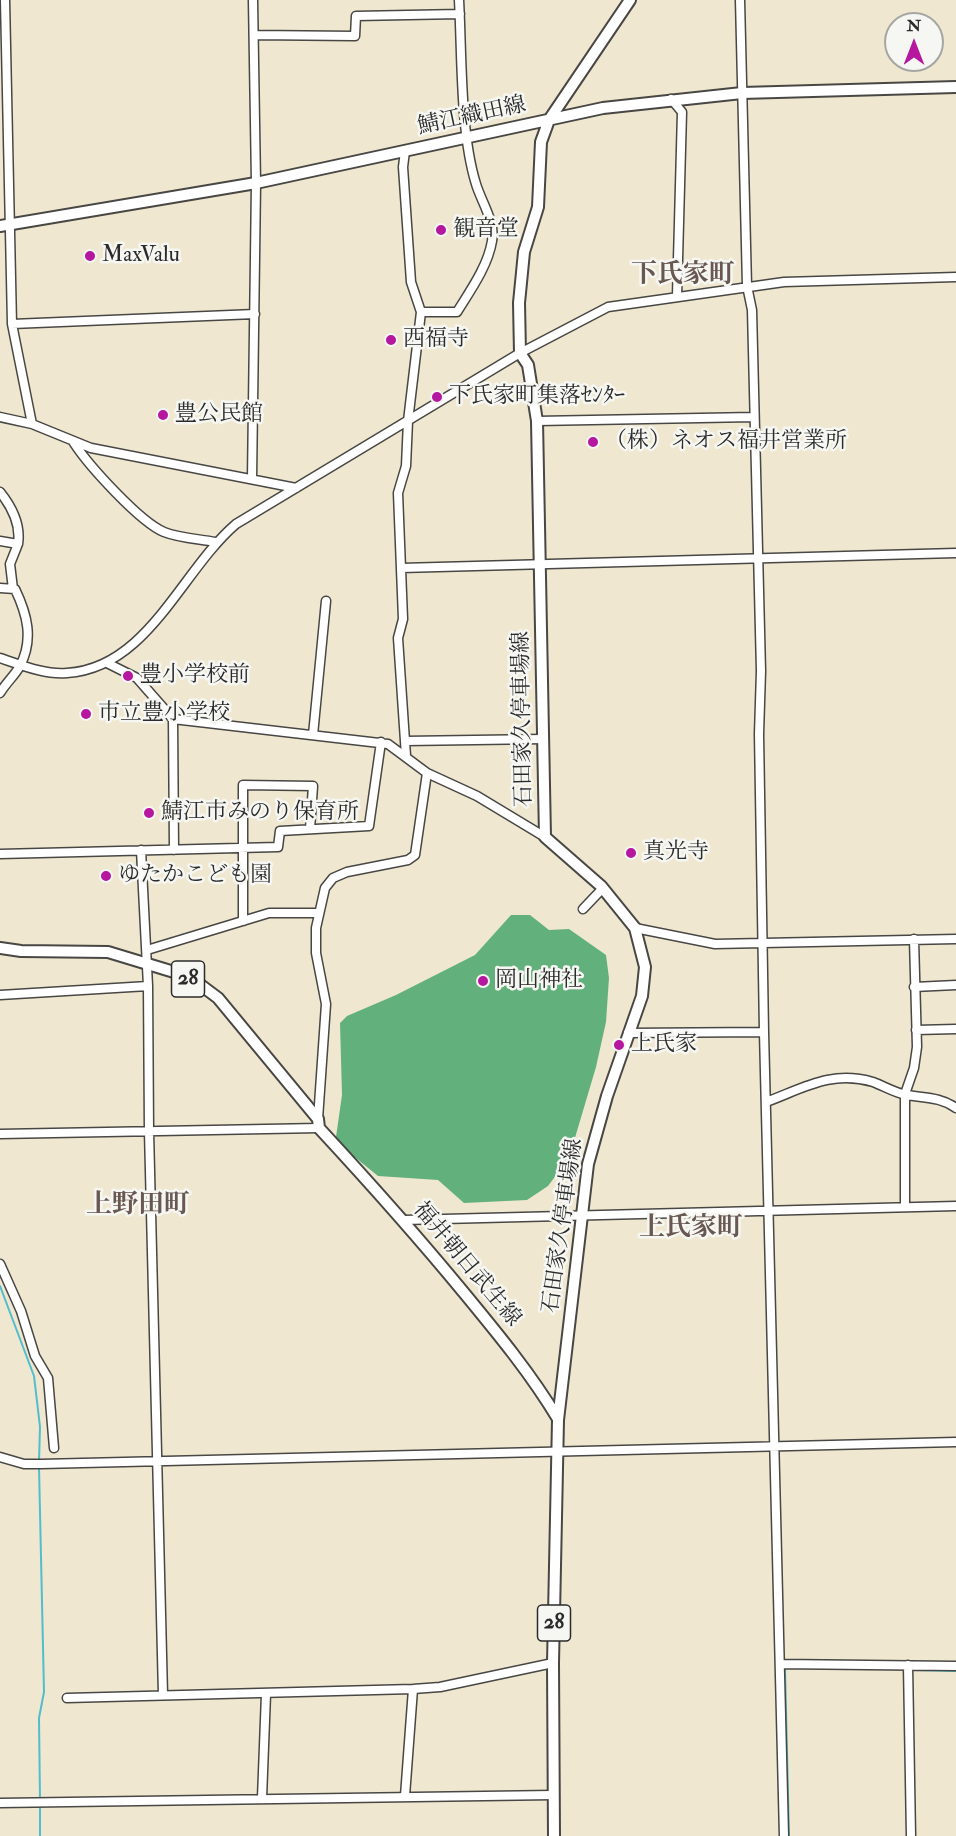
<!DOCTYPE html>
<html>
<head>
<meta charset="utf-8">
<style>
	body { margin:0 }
	#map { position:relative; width:956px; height:1836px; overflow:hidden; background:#efe7d0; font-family:"IM FELL Double Pica",serif }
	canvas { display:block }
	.north { position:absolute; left:884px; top:12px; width:60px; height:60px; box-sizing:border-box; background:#f6f6f2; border:2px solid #a5a5a2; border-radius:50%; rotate:0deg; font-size:16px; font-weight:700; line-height:24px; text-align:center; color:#2b2b2b }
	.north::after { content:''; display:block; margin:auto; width:21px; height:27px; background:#b5179e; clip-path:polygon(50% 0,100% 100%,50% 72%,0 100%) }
</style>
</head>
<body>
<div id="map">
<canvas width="956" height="1836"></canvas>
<div class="north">N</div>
</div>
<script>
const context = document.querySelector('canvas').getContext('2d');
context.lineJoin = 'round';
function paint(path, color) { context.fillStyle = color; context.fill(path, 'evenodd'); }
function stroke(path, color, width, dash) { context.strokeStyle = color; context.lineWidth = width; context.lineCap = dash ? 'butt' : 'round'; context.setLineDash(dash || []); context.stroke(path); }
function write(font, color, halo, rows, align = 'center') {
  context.font = font + ' "IM FELL Double Pica","Noto Serif JP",serif'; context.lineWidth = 5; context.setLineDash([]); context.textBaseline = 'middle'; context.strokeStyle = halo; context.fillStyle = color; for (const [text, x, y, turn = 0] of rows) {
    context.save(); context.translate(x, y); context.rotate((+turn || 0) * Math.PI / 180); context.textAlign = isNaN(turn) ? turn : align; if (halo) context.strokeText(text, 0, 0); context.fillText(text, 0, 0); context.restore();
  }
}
paint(new Path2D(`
	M511,915H530L549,930L569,929L606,955L609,978L606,1022L596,1067L569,1158L548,1186L527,1200L464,1203L438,1180L378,1176L346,1150L336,1137L342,1095L340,1023L347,1016L396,995L475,955Z`), '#62b17c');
stroke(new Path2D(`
	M0,1286L34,1376L40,1427L39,1462
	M39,1467L44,1692L39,1718L40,1800
	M785,1668L789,1836
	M914,1670L956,1671
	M40,1806V1836`), '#52bdcd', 2);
const minor = new Path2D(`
	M5,0L12,324L32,424
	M740,0L747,286L752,310L761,671L759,734L764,1032L784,1836
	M254,35L355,36L356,16L460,14
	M671,99L682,112L677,296
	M405,151L403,167L411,282L421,312L408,421L406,466L398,493L403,619L398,638L406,756
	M421,312H457C470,291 488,266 492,241C496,223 481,201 476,184C460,133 462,54 459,0
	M12,324L255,314
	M0,417L32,424L91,448L296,488
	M537,421L754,417
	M74,443C89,466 140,522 164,532C179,538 199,539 215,542
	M252,479L256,183L253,0
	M0,492C12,507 21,525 18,544L0,541
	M401,568L956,553
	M0,588L15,589C27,614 34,639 20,666C15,675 6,683 0,693
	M13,589L10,564L18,544
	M0,658C21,665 45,675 67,673C148,668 181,571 236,524L520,353L608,307L784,282L956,277
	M107,663L137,678L173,719L174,850
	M173,719L388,744L427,773L477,796L545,837
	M313,735L326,601
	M405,741L544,739
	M141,850L148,986L149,1131L163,1695
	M0,854L278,847L280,831L369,826L381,742
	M583,909L603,888
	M243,921V785L313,786L310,829
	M635,928L715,944L956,939
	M147,950L269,913H317
	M914,987L956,985
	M0,995L148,986
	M916,1030L956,1029
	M628,1033L764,1032
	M766,1102C804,1088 831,1070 873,1082C884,1086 895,1093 907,1095C925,1098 941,1097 956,1108
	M318,1119L326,1004L316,953V928L325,888L333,878L347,872L408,860L415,855L427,773
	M0,1134L319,1128
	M905,1207V1094L914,1068L917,1047L914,939
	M404,1220L956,1206
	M0,1264L21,1311L35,1356L48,1378L54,1448
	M0,1457L24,1464H41L956,1442
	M780,1664L956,1666
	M908,1665L911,1836
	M67,1698L413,1689L440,1687L553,1663
	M405,1796L413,1689
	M262,1798L266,1694
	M0,1803L553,1795`);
const major = new Path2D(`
	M0,226L256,183L603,108L742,93L956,87
	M0,948L21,951L108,952L174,972L202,986L218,998L318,1119L319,1128C369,1182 418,1237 465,1294C498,1334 531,1374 558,1419
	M554,1836L553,1663L558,1420L588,1164L607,1096L642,996L645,967L635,928L601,886L545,837L537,421L528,365L520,353L519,303L524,252L538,207L541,142L549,120L630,0`);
stroke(minor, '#484744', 11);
stroke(major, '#484744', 14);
stroke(minor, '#fff', 8);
stroke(major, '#fff', 10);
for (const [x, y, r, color] of [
	[441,230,6,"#b5179e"],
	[90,256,6,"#b5179e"],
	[391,340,6,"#b5179e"],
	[437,397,6,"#b5179e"],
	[163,415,6,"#b5179e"],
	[593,442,6,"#b5179e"],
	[128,676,6,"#b5179e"],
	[86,714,6,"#b5179e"],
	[149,813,6,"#b5179e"],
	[631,853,6,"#b5179e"],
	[106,876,6,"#b5179e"],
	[483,981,6,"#b5179e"],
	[619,1045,6,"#b5179e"]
]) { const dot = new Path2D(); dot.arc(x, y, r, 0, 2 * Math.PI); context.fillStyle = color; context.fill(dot); stroke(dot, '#f6f6f2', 2); }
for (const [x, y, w] of [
	[188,979,33],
	[554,1623,33]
]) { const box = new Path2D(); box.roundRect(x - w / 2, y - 18, w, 36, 4.5); context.fillStyle = '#f6f6f2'; context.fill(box); stroke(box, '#2b2b2b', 1.5); }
write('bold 21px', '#2b2b2b', null, [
	["28",188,979],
	["28",554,1623]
]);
write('22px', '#2b2b2b', '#f6f6f2', [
	["鯖江織田線",472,117,-12],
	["石田家久停車場線",524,719,-91],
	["石田家久停車場線",564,1226,-82],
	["福井朝日武生線",466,1265,50]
]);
write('22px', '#2b2b2b', '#f6f6f2', [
	["観音堂",453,230],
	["MaxValu",102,256],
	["西福寺",403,340],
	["下氏家町集落ｾﾝﾀｰ",449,397],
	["豊公民館",175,415],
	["（株）ネオス福井営業所",605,442],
	["豊小学校前",140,676],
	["市立豊小学校",98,714],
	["鯖江市みのり保育所",161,813],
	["真光寺",643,853],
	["ゆたかこども園",118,876],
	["岡山神社",495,981],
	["上氏家",631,1045]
], 'left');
write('bold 26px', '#695751', '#f6f6f2', [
	["下氏家町",683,276],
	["上野田町",138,1206],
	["上氏家町",691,1229]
]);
</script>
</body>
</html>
